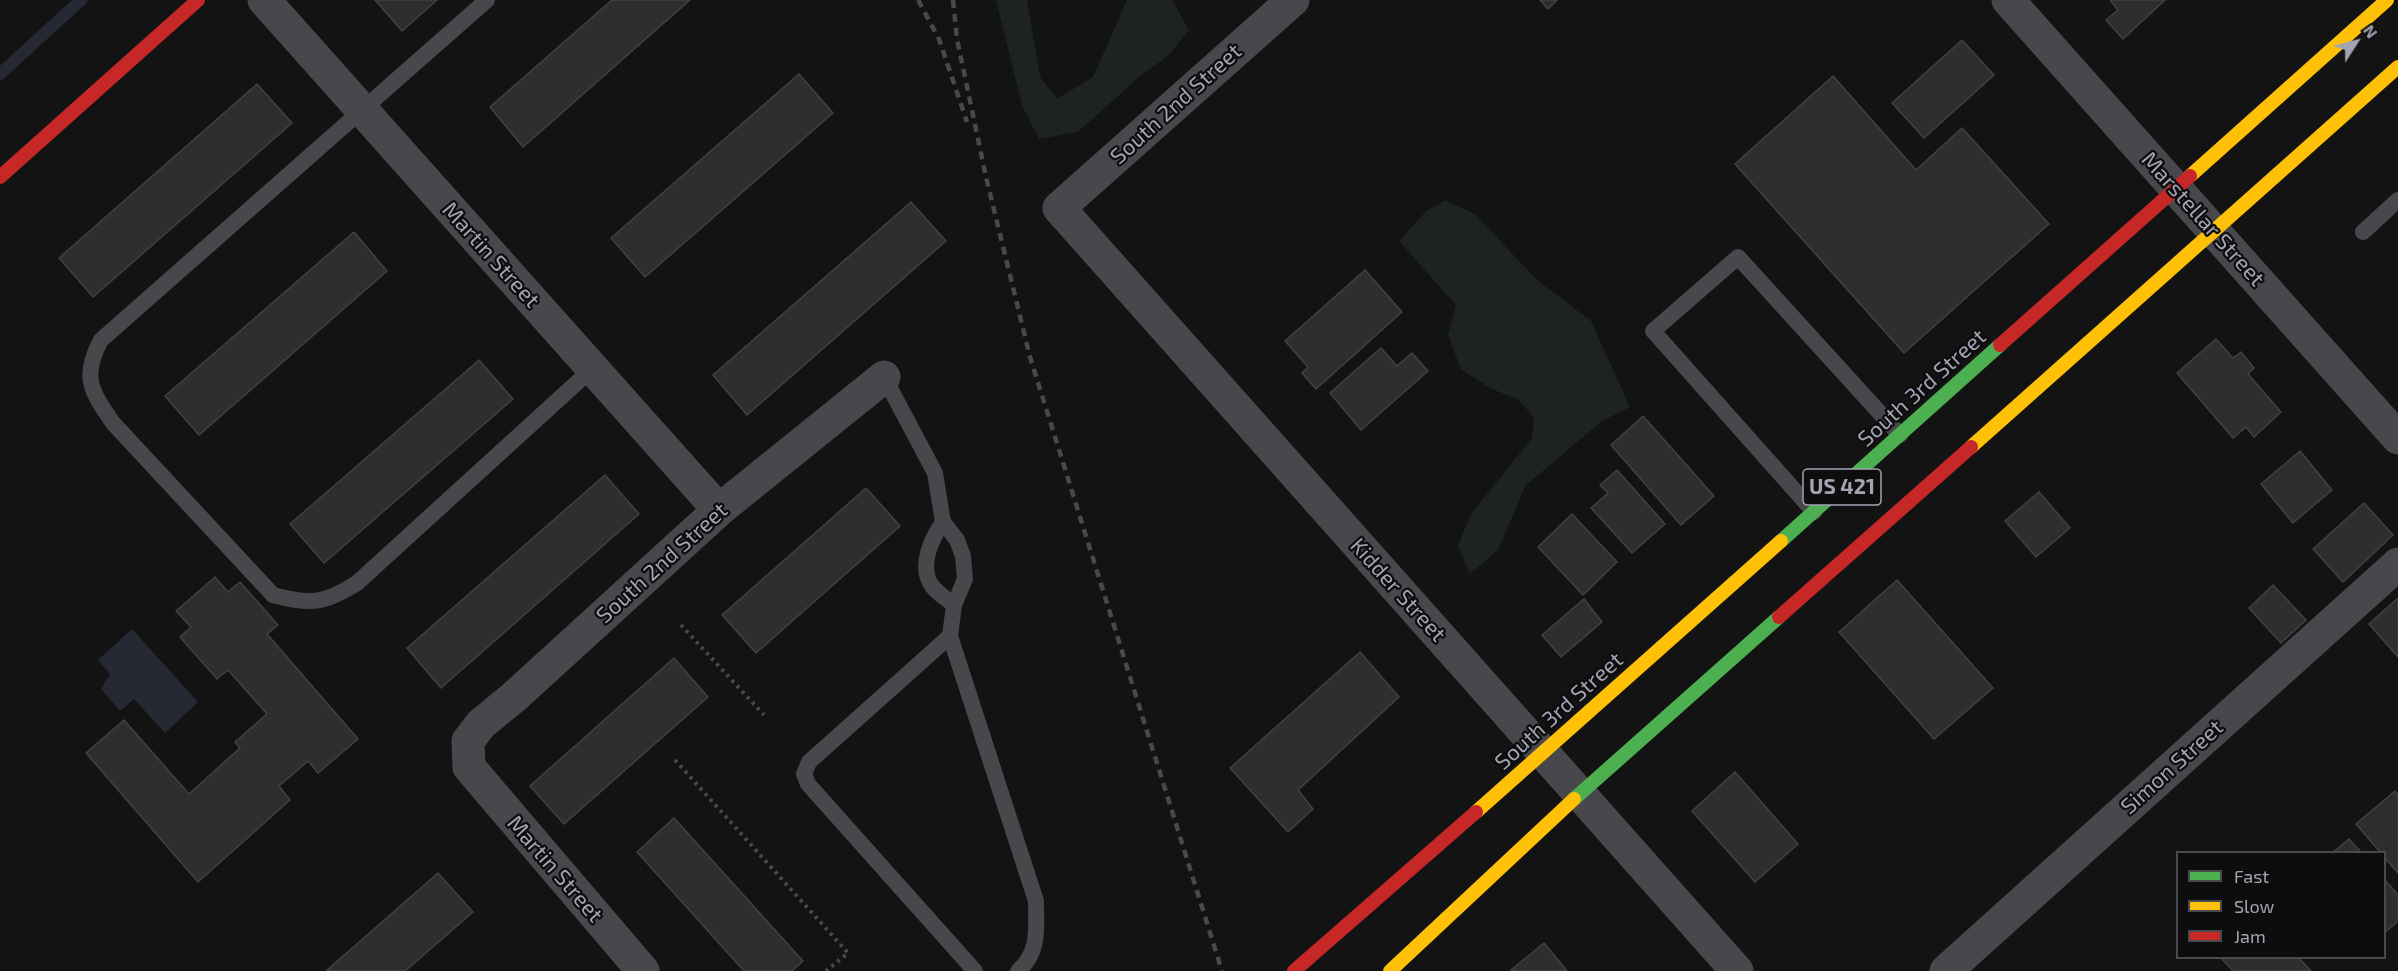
<!DOCTYPE html>
<html>
<head>
<meta charset="utf-8">
<style>
	body { margin:0 }
	#map { position:relative; width:2398px; height:971px; overflow:hidden; background:#131313; font-family:"Exo 2",sans-serif }
	canvas { display:block }
	.legend { position:absolute; left:2176px; top:851px; width:210px; height:108px; box-sizing:border-box; background:#0d0d0e; border:2px solid #494950; margin:0; padding:8px 10px; list-style:none; font-size:18px; color:#a4a3b4 }
	.legend li { display:flex; align-items:center; gap:12px; height:30px }
	.legend b { width:30px; border:2px solid #494950 }
	.north { position:absolute; left:2326px; top:12px; width:60px; height:60px; -webkit-text-stroke:4px #0d0d0e; paint-order:stroke; rotate:54deg; font-size:16px; font-weight:700; line-height:24px; text-align:center; color:#a4a3b4 }
	.north::after { content:''; display:block; margin:auto; width:21px; height:27px; background:#a4a3b4; clip-path:polygon(50% 0,100% 100%,50% 72%,0 100%) }
</style>
</head>
<body>
<div id="map">
<canvas width="2398" height="971"></canvas>
<ul class="legend">
<li><b style="height:8px;background:#4caf50"></b>Fast</li>
<li><b style="height:8px;background:#ffc107"></b>Slow</li>
<li><b style="height:8px;background:#c62828"></b>Jam</li>
</ul>
<div class="north">N</div>
</div>
<script>
const context = document.querySelector('canvas').getContext('2d');
context.lineJoin = 'round';
function paint(path, color) { context.fillStyle = color; context.fill(path, 'evenodd'); }
function stroke(path, color, width, dash) { context.strokeStyle = color; context.lineWidth = width; context.lineCap = dash ? 'butt' : 'round'; context.setLineDash(dash || []); context.stroke(path); }
function write(font, color, halo, rows, align = 'center') {
  context.font = font + ' "Exo 2",sans-serif'; context.lineWidth = 4.5; context.setLineDash([]); context.textBaseline = 'middle'; context.strokeStyle = halo; context.fillStyle = color; for (const [text, x, y, turn = 0] of rows) {
    context.save(); context.translate(x, y); context.rotate((+turn || 0) * Math.PI / 180); context.textAlign = isNaN(turn) ? turn : align; if (halo) context.strokeText(text, 0, 0); context.fillText(text, 0, 0); context.restore();
  }
}
paint(new Path2D(`
	M996,0H1027L1040,77L1057,99L1093,77L1127,0H1172L1189,30L1169,55L1138,78L1078,132L1039,139L1022,105Z
	M1445,200L1475,214L1537,280L1591,321L1630,407L1602,421L1525,486L1498,550L1470,574L1458,546L1471,514L1532,438L1534,418L1519,400L1490,388L1461,369L1448,335L1456,305L1399,241L1425,212Z`), '#1d2320');
paint(new Path2D(`
	M132,629L198,702L165,733L134,699L120,711L101,689L110,674L98,660Z`), '#262934');
stroke(new Path2D(`
	M0,74L81,0`), '#262934', 12);
const building = new Path2D(`
	M375,0H437L402,31Z
	M612,0H690L523,147L490,107Z
	M1540,0H1557L1548,9Z
	M2110,0H2165L2123,39L2106,20L2118,10Z
	M1962,40L1994,75L1924,138L1892,103Z
	M799,74L833,113L645,277L611,238Z
	M1833,76L1916,170L1962,128L2049,224L1904,353L1735,164Z
	M257,84L292,123L93,297L59,258Z
	M911,202L946,241L747,415L713,375Z
	M354,232L387,271L199,435L165,396Z
	M1365,270L1402,312L1316,389L1302,373L1308,367L1285,341Z
	M2216,339L2233,358L2241,352L2254,368L2248,374L2281,412L2254,437L2246,427L2233,438L2177,373Z
	M1381,348L1397,366L1412,353L1428,371L1361,430L1330,393Z
	M479,360L513,399L324,563L290,524Z
	M1643,416L1714,496L1681,525L1611,445Z
	M2300,451L2332,490L2293,523L2261,484Z
	M1617,470L1665,524L1632,553L1591,508L1608,493L1600,485Z
	M605,475L639,514L441,688L407,648Z
	M866,488L900,526L756,653L722,615Z
	M2039,492L2070,528L2036,557L2005,521Z
	M2364,503L2393,535L2343,582L2313,549Z
	M1572,514L1617,562L1583,595L1538,547Z
	M215,577L228,592L240,582L278,625L267,634L358,739L318,773L308,761L279,786L290,800L198,882L86,753L124,720L189,794L240,748L235,742L267,714L228,670L217,679L180,637L191,627L176,611Z
	M1897,580L1993,688L1934,739L1839,632Z
	M2273,585L2306,620L2281,643L2249,608Z
	M2398,598V657L2369,624Z
	M1584,599L1602,622L1561,657L1542,635Z
	M1360,652L1399,697L1298,790L1313,809L1288,832L1230,768Z
	M674,658L708,697L564,824L530,786Z
	M1735,772L1798,844L1755,882L1692,811Z
	M2395,791L2398,795V873L2384,857V852H2380L2356,824Z
	M674,818L803,961L792,971H744L637,852Z
	M2349,839L2361,852H2333Z
	M438,873L473,912L405,971H326Z
	M2384,879L2398,895V921L2384,933Z
	M1544,943L1567,971H1512L1511,970Z
	M2221,958H2299L2311,971H2233Z`);
paint(building, '#2e2e2f');
stroke(building, '#424246', 1.5);
stroke(new Path2D(`
	M681,625L764,715
	M675,760L848,953L826,971`), '#49494e', 4, [3, 4.5]);
stroke(new Path2D(`
	M487,0L101,340C81,377 91,391 113,423L273,595C310,605 324,604 357,583L593,368
	M2363,232L2398,200
	M884,377L935,473L943,522L957,540L963,556L965,579L954,605C947,599 937,593 932,586C918,566 932,538 943,522
	M1814,512L1653,331L1738,257L1900,435
	M954,605L950,636L1036,901C1036,929 1040,952 1018,971
	M950,636L809,762L804,774L808,784L975,971`), '#47474c', 16);
stroke(new Path2D(`
	M264,0L719,510
	M1293,0L1059,208L1737,971
	M2008,0L2398,438
	M643,971L469,767L468,741L481,724L514,697L719,510L884,377
	M1946,971L2398,564`), '#47474c', 33);
stroke(new Path2D(`
	M1781,541L2000,345
	M1574,799L1779,617`), '#4caf50', 14);
stroke(new Path2D(`
	M2190,176L2387,0
	M1971,447L2398,67
	M1476,812L1781,541
	M1390,971L1574,799`), '#ffc107', 14);
stroke(new Path2D(`
	M0,177L198,0
	M2000,345L2190,176
	M1779,617L1971,447
	M1294,971L1476,812`), '#c62828', 14);
stroke(new Path2D(`
	M918,0L939,39L967,122
	M953,0L957,39L986,177L1030,357L1222,971`), '#49484d', 4.5, [8, 6]);
for (const [x, y, w] of [
	[1842,487,78]
]) { const box = new Path2D(); box.roundRect(x - w / 2, y - 18, w, 36, 4.5); context.fillStyle = '#0d0d0e'; context.fill(box); stroke(box, '#a4a3b4', 1.5); }
write('bold 21px', '#a4a3b4', null, [
	["US 421",1842,487]
]);
write('22px', '#a4a3b4', '#0d0d0e', [
	["South 2nd Street",1176,104,-42],
	["Marstellar Street",2203,219,48],
	["Martin Street",491,255,48],
	["South 3rd Street",1922,388,-42],
	["South 2nd Street",662,563,-42],
	["Kidder Street",1398,590,48],
	["South 3rd Street",1559,711,-42],
	["Simon Street",2172,767,-42],
	["Martin Street",555,869,49]
]);
</script>
</body>
</html>
